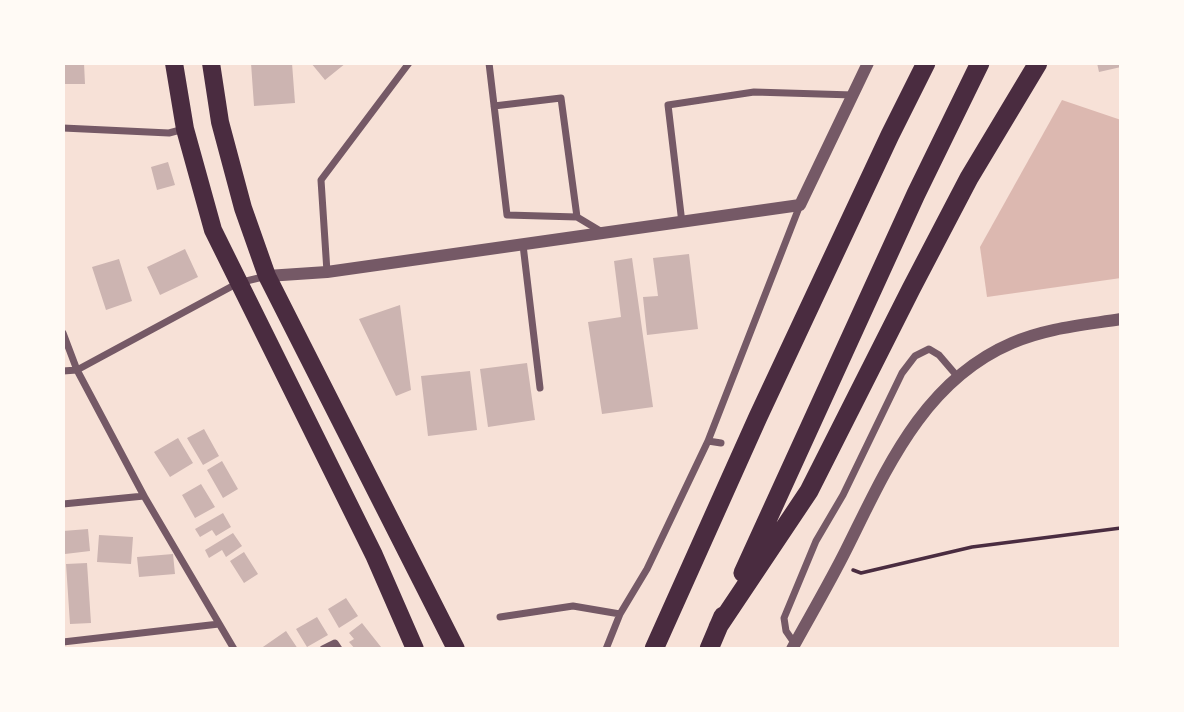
<!DOCTYPE html>
<html>
<head>
<meta charset="utf-8">
<style>
	body { margin:0 }
	#map { position:relative; width:1184px; height:712px; overflow:hidden; background:#f7e1d7; font-family:"Alegreya Sans",sans-serif }
	canvas { display:block }
	.frame { position:absolute; inset:0; border:65px solid #fffaf5; pointer-events:none }
</style>
</head>
<body>
<div id="map">
<canvas width="1184" height="712"></canvas>
<div class="frame"></div>
</div>
<script>
const context = document.querySelector('canvas').getContext('2d');
context.lineJoin = 'round';
function paint(path, color) { context.fillStyle = color; context.fill(path, 'evenodd'); }
function stroke(path, color, width, dash) { context.strokeStyle = color; context.lineWidth = width; context.lineCap = dash ? 'butt' : 'round'; context.setLineDash(dash || []); context.stroke(path); }
paint(new Path2D(`
	M1062,100L1121,120V278L987,297L980,247Z`), '#dcb8b0');
paint(new Path2D(`
	M63,63H84L85,84H63Z
	M251,63H292L295,103L254,106Z
	M311,63H346L325,80Z
	M1097,63H1121V67L1099,72Z
	M168,162L175,185L157,190L151,167Z
	M185,249L198,277L160,295L147,267Z
	M689,254L698,329L647,335L643,297L658,296L653,258Z
	M632,258L653,407L602,414L588,322L621,317L614,261Z
	M119,259L132,301L106,310L92,267Z
	M400,305L411,390L396,396L359,319Z
	M527,363L535,420L488,427L480,369Z
	M470,371L477,430L428,436L421,376Z
	M204,429L219,456L203,465L187,438Z
	M178,438L193,463L170,477L154,452Z
	M222,461L238,489L223,498L207,470Z
	M201,484L215,507L195,518L182,495Z
	M223,513L231,527L216,536L212,530L200,537L195,529Z
	M88,529L90,551L65,554L63,531Z
	M233,533L242,546L226,557L222,550L209,558L205,550Z
	M99,535L133,537L131,564L97,562Z
	M244,552L258,574L244,583L230,561Z
	M173,554L175,574L139,577L137,557Z
	M87,563L91,623L70,624L66,564Z
	M346,598L358,616L339,628L328,609Z
	M317,617L328,635L307,647L296,629Z
	M362,623L381,647L378,649H355L349,642L354,639L349,633Z
	M286,631L298,649H260Z`), '#ccb4b1');
stroke(new Path2D(`
	M853,570L861,573L972,547L1121,528`), '#4a2c40', 3.5);
stroke(new Path2D(`
	M489,63L507,215L577,217L602,232
	M494,106L561,98L577,217
	M63,128L169,133L184,129
	M682,223L668,105L754,92L853,95
	M523,245L540,388
	M327,272L321,180L409,63
	M63,333L77,370L144,496L234,649
	M63,371L77,370L238,283L267,276
	M708,441L721,443
	M63,504L144,496
	M500,617L573,606L620,614
	M63,642L219,624
	M795,644L786,631L784,618L816,541L843,495L902,373L915,356L929,349L939,355L957,376
	M323,649L335,643L339,649
	M606,649L620,614L647,569L708,441L800,205`), '#755966', 7);
stroke(new Path2D(`
	M267,276L327,272L800,205L868,63
	M792,649C810,616 829,584 846,550C886,470 923,381 1012,343C1046,328 1084,325 1121,319`), '#755966', 12);
stroke(new Path2D(`
	M174,63L185,129L213,230L374,555L415,649
	M211,63L220,122L243,208L267,276L456,649`), '#4a2c40', 18);
stroke(new Path2D(`
	M743,573L916,194L980,63
	M718,627L809,491L911,289L969,178L1038,63
	M654,649L758,417L890,135L926,63
	M709,649L723,616`), '#4a2c40', 19);
</script>
</body>
</html>
